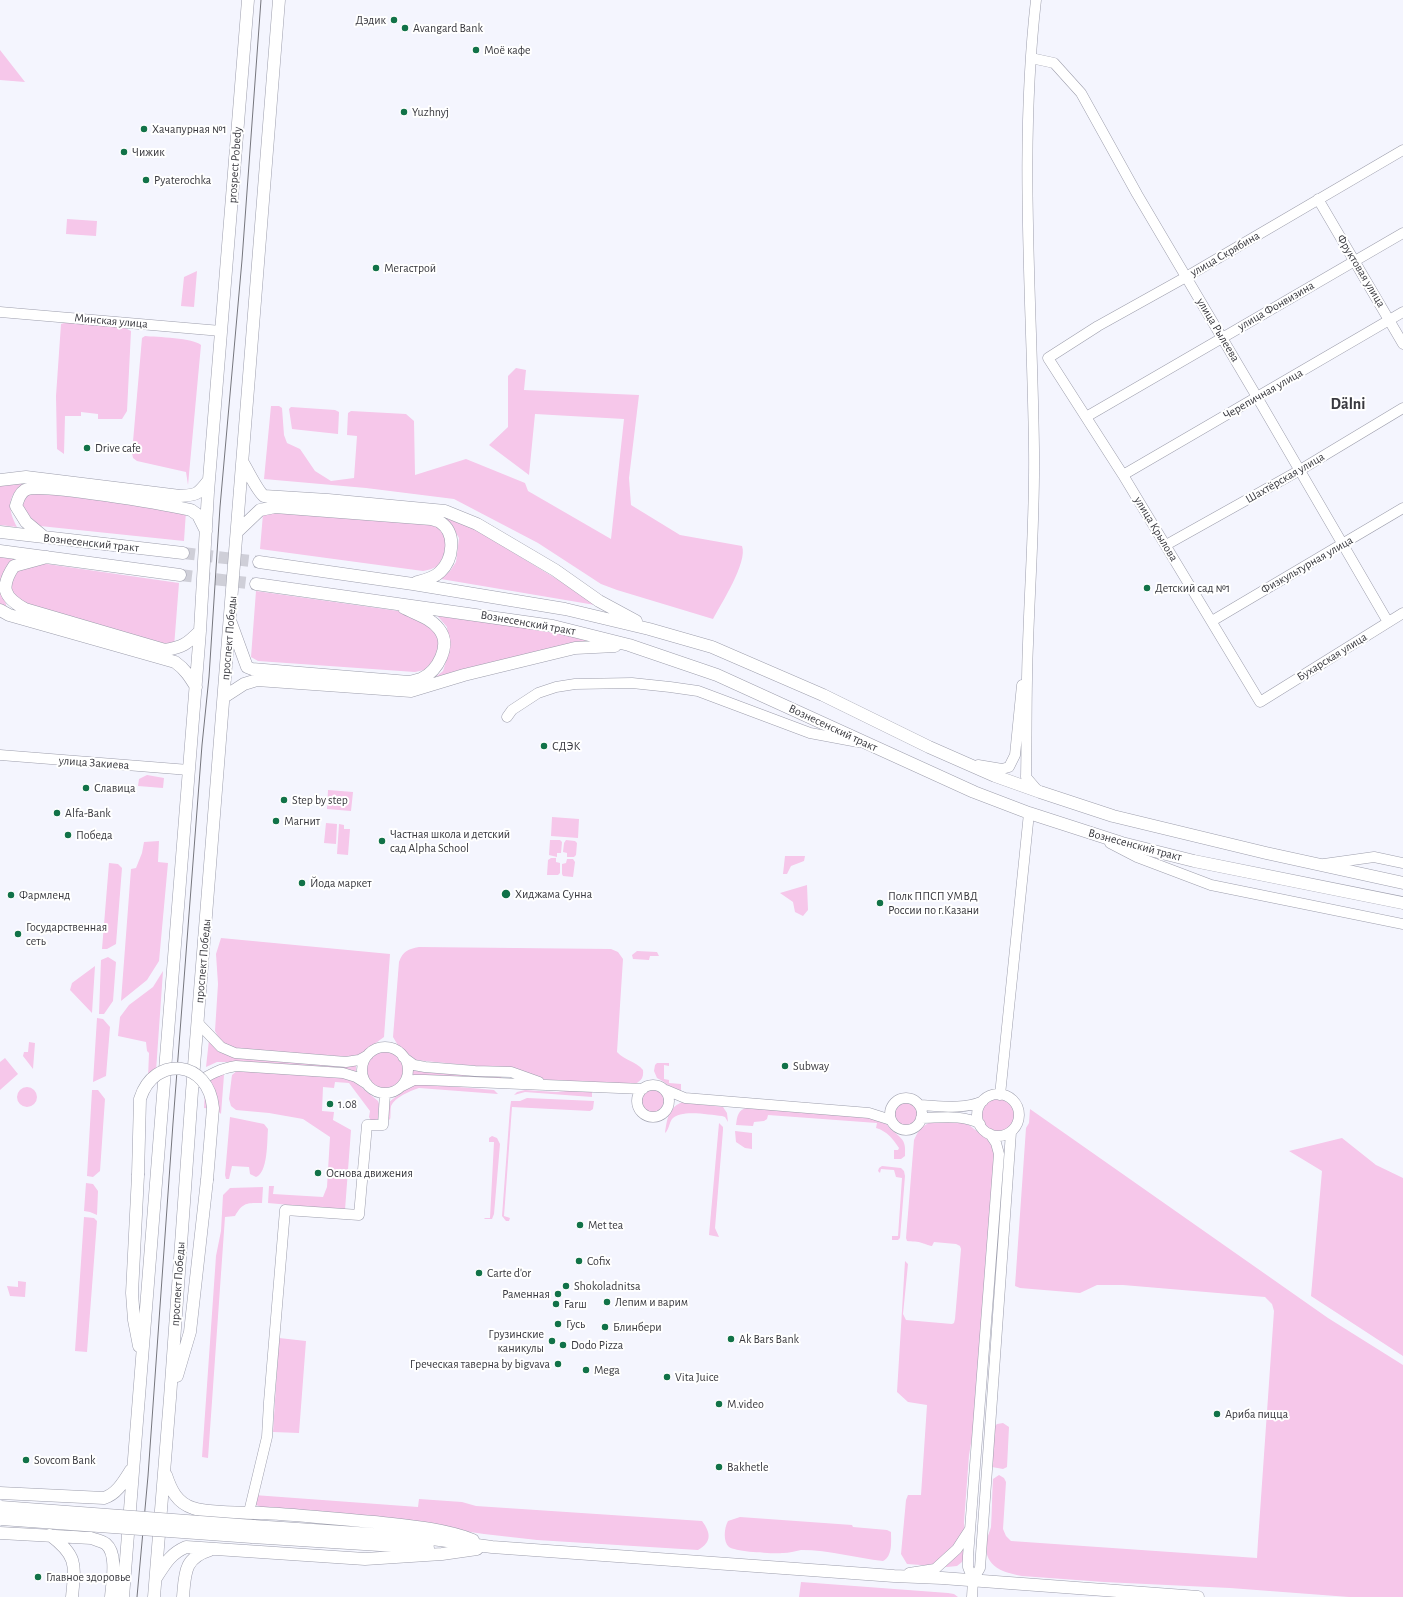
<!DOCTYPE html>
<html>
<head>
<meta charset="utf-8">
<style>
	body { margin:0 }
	canvas { display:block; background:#f4f5fe }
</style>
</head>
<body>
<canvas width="1403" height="1597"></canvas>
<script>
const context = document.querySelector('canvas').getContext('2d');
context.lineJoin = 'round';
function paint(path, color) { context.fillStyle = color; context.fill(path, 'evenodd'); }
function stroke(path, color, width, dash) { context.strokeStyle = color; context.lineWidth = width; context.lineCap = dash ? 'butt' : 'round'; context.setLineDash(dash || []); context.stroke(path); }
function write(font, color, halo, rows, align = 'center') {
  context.font = font + ' "Alegreya Sans",sans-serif'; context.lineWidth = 4; context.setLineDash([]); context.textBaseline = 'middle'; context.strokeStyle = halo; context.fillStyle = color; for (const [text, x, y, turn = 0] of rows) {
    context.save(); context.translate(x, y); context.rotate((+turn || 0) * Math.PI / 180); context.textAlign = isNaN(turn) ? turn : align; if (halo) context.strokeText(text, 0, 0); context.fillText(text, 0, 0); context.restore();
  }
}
paint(new Path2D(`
	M0,50L25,82L0,80Z
	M67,219L97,221L96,236L66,234Z
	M197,271L194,307L181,306L184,277Z
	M67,322L123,327L131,331L127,411L122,419H98V414L81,412V416H65L64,454L57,449L56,396L61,324Z
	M145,336C156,337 194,338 201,345L188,485L186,472L137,461L133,458L132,453L142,338Z
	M516,368L526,370L524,390L639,395L629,478L631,505L680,535L742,546C748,562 721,604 713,619L617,590L601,584L538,543L454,499L366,488L264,479L271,406H279L282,408L284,435L287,443L300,449L315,471L331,481L354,478L357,436L347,435L348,413L351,411L406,414L414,421L415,475L466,459L525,483L528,491L611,539L624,419L535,414L529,475L489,445L508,427V376Z
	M291,407L335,410L339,412L338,434L292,429L289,409Z
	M15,482L29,483C6,492 7,508 17,527L0,525V485Z
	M34,492L186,511L184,541L40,526L30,523L22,507L26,496Z
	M272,510L437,525C446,535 450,541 444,554C439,567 437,568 423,571L260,549L263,514Z
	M443,514L478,531L601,606L441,579L450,571L456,562L459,538L449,522Z
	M0,555L18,557C2,580 1,585 8,612L0,607Z
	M40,563L179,583L174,647L21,605C9,588 7,585 19,567Z
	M256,591L427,615L440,641L436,658L424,670L415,672L258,661L251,657Z
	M435,613L555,630L604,641H588L567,644L427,684L443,671L448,655L449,643L447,627Z
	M147,775L164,778L163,788L138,786L139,779Z
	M328,790L353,792L351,811L327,809Z
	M552,817L579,819L578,838L551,836Z
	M326,823L337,824L336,844L324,843Z
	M339,824L344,825V829H350L348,855L337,854Z
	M550,840H560L562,842L561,853H557V857L549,855Z
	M566,840L575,841L577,843L576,855L574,857H567V853L563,852L564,843Z
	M159,841L158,862L168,863L159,961L147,980L121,1001L131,869L136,868L142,853L144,842Z
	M785,856H805L804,861L791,866L787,874H783Z
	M551,858H556V862L560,863V873L558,875H547L548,860Z
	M567,859H573L575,862L573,877L563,876L562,874V864L566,863Z
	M109,863L118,864L122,868L116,944L107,949H102Z
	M807,885L808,910L803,916L795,912L793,902L780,893Z
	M221,938L390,954L384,1037L358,1056L351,1057L237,1049L226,1046L220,1040L215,1031L218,984L216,954Z
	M419,947L611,949L618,952L623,959L617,1052C625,1061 636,1061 643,1070C644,1079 640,1082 632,1085L536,1079L507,1069L415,1060L399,1047L393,1037L399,962C403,951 408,949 419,947Z
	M637,951L657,952L659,956H650L649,960L633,959L632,955Z
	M108,957L116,962L113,1001L104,1014H99L101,960Z
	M95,966L92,1013L70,990L72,983Z
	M163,971L156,1071L148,1078L149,1053L147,1051L146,1042L118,1036L120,1017L129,1005L153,987Z
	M97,1018L103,1019L110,1027L106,1076L93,1082Z
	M209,1040L220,1052L227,1055L356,1064V1072L227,1062H217L206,1067Z
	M29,1042L35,1043L33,1069L23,1056L24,1052H28Z
	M366 1070a19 19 0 1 1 38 0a19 19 0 1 1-38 0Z
	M5,1058L18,1074L0,1090V1062Z
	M657,1063H669V1066L664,1065V1079L669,1080V1083L681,1084V1093L755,1099V1100L681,1093C671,1090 666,1082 657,1078L654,1071L655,1065Z
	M413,1069L500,1076L504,1081L412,1076Z
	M238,1070L343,1078L353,1080L378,1101L379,1104L378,1119L371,1121L369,1117L370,1111L349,1083L335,1082L334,1088L323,1087L322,1111L334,1112L333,1120L351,1130L345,1210L268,1203L269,1186H274L273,1194L323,1197L327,1187L330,1137L303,1119L269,1113L236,1110L231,1106L229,1099L232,1075Z
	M223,1073L224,1075L221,1114L216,1109L204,1108L205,1091L207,1081Z
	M423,1084L494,1090L498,1094L419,1088C410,1091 395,1097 391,1106C390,1110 391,1116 390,1120L389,1119V1102L411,1085Z
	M17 1097a10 10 0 1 1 20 0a10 10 0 1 1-20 0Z
	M640 1101a12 12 0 1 1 24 0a12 12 0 1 1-24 0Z
	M92,1090H98L105,1099L100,1171L93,1177L87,1176Z
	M525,1090L556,1092L577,1090L592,1091V1097L525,1092L514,1095L517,1092Z
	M980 1115a18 18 0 1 1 36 0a18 18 0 1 1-36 0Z
	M527,1098L594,1101L593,1109L590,1111L512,1107L504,1216L510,1218L509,1221H506L502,1216L510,1108L511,1101H520Z
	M893 1113a13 13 0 1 1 26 0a13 13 0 1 1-26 0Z
	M683,1102L723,1107L727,1113L728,1122L725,1117L722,1116C709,1115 681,1109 672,1119C669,1123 669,1130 665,1133C667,1120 668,1107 683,1102Z
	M747,1108L879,1116C885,1120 887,1126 892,1130C903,1140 906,1140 905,1156L901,1159H894V1150H898L899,1148C893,1139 887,1131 876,1128L877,1123L768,1115L767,1119L764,1121L754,1122L753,1126L736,1125C737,1117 738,1109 747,1108Z
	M1030,1109L1328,1318L1403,1365V1597H1349L1230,1588L1104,1582L1022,1576C1000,1572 982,1565 987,1539C988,1535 990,1531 991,1527C992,1511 992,1495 993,1479L999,1475L1004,1478L1006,1482L1003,1529L1006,1536L1011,1541L1257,1558L1258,1541L1274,1311L1272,1304L1265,1297L1123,1285H1097L1080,1293L1020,1288L1015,1286L1026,1128L1029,1123Z
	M230,1117L264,1124L268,1129C267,1141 268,1173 256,1177L250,1174L249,1167L232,1166L229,1179H226L225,1175Z
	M933,1121L963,1123L969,1125L991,1142L995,1152L975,1421L969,1455L964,1522L966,1550L962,1562L957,1566L947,1567L907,1564L901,1554L906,1500L908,1495H921L927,1405L908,1402L897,1392L905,1261L908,1264L903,1314L906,1320L952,1324L954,1323L955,1319L961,1249L960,1246L956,1244L934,1242L932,1246C927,1245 926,1244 922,1243C918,1241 912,1242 907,1241L906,1238L914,1140C919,1129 922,1126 933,1121Z
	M719,1123L723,1127V1130L715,1228L719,1237L709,1235Z
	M735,1131L752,1133V1149L745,1148L736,1142Z
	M492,1136L497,1138L500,1144L494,1214L492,1219H485L484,1218H490L494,1142H489V1138Z
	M1342,1138L1376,1165L1403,1178V1356L1311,1296L1322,1171L1289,1151Z
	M882,1166L901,1168L904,1171L905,1176L900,1238L898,1240H892V1236H898L902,1178L896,1177L894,1170L881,1169L880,1173L878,1171L879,1168Z
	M86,1183L93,1184L98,1191L97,1215L90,1212L84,1211Z
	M263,1187L262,1203C247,1203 243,1202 235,1216L225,1217L208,1458L202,1457L216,1256L221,1231L223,1195L230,1188Z
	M84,1217L94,1218L97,1221L87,1352L75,1351Z
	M18,1281L26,1282L25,1297L10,1296L7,1286L18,1287Z
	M279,1338L306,1341L299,1433L273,1432Z
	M1003,1423L1009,1427L1007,1467L1003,1469L992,1467L994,1427L997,1424Z
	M254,1495L418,1507L419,1499L462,1502L476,1506L702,1521C711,1533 712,1542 698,1550L537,1540L484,1534L368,1517L263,1508L256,1505L253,1498Z
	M740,1517L852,1525L853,1527L887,1530L891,1532C891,1541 893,1556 883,1561C856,1558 830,1550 801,1550C795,1551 789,1553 783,1553C774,1554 736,1552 729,1547C723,1542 724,1528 728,1521Z
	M801,1582L948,1593L954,1594L958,1597H799Z`), '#f6c7ea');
stroke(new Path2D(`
	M183,553L259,562
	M180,575L256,584`), '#cfcfd8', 12, [12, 6]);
const minor = new Path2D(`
	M1036,0C1019,149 1032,299 1034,449C1035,514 1030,579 1028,644C1026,688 1027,733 1026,777L1038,791
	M1031,58L1054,63L1081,93L1137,194L1257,397L1388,622
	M1403,150L1186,277L1098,326L1048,358L1123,475L1260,702L1403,613
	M1318,199L1403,344
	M0,312L221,331
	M1086,417L1403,233
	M1123,475L1403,312
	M1166,545L1300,470L1403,408
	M1212,621L1403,508
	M507,717L512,710L538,693L556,687L575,684L632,683L670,687L698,691L810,733L858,742
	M0,755L189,770
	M978,765L1002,769L1009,767L1015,755L1022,685
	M1110,843L1137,857L1211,885L1403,924
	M1324,864L1374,857L1403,863
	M198,1023L221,1047L235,1053L346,1062L359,1060L368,1055
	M362 1070a23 23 0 1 1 46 0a23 23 0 1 1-46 0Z
	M403,1057L414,1065L425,1067L475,1071L511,1072L539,1082
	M196,1083C209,1075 221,1068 236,1066L343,1073L356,1077L367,1084
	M637 1101a16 16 0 1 1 32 0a16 16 0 1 1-32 0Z
	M402,1086L414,1080H425L643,1089
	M666,1090L685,1098L869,1113L891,1120
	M977 1115a21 21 0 1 1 42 0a21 21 0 1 1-42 0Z
	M1000,1095L1029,813
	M890 1114a16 16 0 1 1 32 0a16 16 0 1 1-32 0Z
	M919,1105C941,1106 963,1110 983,1101
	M921,1118C940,1118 963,1114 980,1124
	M249,1512L267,1437L269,1402L285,1210L359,1215L367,1125H383L385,1093
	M909,1573L935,1569L957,1549L970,1529
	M973,1580L980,1568L1011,1132
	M972,1597L973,1580L968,1567V1556L999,1154L996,1143L990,1134`);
const major = new Path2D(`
	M243,463C248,471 258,492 264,496L328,500L445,511L477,524L555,570L599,601L636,621
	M0,480L26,477L180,496C198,495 198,494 209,480
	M238,531L260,510L275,507L431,519C433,520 437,520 440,522C457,533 453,560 440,572C434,578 425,580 417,582
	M0,532L183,553
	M44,537L26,522L16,506C18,500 19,494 25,490C40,482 168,505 191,510L198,515L206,531
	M0,551L180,575
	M47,557L14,566C0,587 3,597 25,609L165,650C183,647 187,644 200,631
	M259,562L413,584L565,609L649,629L712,647L823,695L929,747L995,776L1040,792L1113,816L1266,853L1403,883
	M256,584L553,626L629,645L717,675L974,792L1029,813L1122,843L1194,861L1403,903
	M0,610L9,615L175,662C185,669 190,677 196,687
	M231,623L247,667L252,669L409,682C413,681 418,680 421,679C438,671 452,645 439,629C431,618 416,614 404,608
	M224,697L244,684L257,680L411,691L464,675L575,648L615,646
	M138,1175L132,1293L134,1320L139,1346
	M177,1376L190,1332L207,1180
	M166,1475C171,1490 177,1503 193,1508C210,1514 244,1512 263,1513C300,1515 337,1519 374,1522C408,1526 441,1528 473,1540
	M0,1493L104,1498C117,1494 124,1481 131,1470
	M253,1526L417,1537L492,1547L894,1576L942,1578L1198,1597
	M0,1533L91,1538C96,1540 102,1541 106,1544C118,1554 112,1583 111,1597
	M50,1535C78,1556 75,1565 72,1597
	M252,1537L428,1548
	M156,1578C165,1564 170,1554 186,1547L365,1559L442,1554L477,1549
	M123,1597L200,631L208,492L248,0
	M154,1597L170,1398L192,1091L279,0
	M183,1597C185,1573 184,1558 210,1550`);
stroke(minor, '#9d9eac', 11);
stroke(major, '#9d9eac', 13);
stroke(minor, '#fff', 10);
stroke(major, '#fff', 12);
stroke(new Path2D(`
	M137,1597L148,1476L173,1123L202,745L209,677L220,507L242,260L261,0`), '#76767d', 1);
const majorBridge = new Path2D(`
	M138,1175L140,1099C154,1054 209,1060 213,1108L207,1180
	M1,1507L253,1526
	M1,1519L252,1537`);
stroke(majorBridge, '#9d9eac', 13, []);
stroke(majorBridge, '#fff', 12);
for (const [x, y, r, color] of [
	[394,20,4,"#117248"],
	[405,28,4,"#117248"],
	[476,50,4,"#117248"],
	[404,112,4,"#117248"],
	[144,129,4,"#117248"],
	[124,152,4,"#117248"],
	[146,180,4,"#117248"],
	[376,268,4,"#117248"],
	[87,448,4,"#117248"],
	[1147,588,4,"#117248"],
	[544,746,4,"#117248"],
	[86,788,4,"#117248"],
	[284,800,4,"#117248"],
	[57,813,4,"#117248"],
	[276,821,4,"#117248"],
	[68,835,4,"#117248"],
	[382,841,4,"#117248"],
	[302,883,4,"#117248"],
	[506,894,5,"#117248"],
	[11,895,4,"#117248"],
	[880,903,4,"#117248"],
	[18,934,4,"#117248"],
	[785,1066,4,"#117248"],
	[330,1104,4,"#117248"],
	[318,1173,4,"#117248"],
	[580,1225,4,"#117248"],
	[579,1261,4,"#117248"],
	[479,1273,4,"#117248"],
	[566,1286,4,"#117248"],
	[558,1294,4,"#117248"],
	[607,1302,4,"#117248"],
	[556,1304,4,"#117248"],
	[558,1324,4,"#117248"],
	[605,1327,4,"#117248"],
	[731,1339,4,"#117248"],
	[552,1341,4,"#117248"],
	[563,1345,4,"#117248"],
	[558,1364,4,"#117248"],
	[586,1370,4,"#117248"],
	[667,1377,4,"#117248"],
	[719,1404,4,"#117248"],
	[1217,1414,4,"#117248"],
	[26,1460,4,"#117248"],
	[719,1467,4,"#117248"],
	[38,1577,4,"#117248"]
]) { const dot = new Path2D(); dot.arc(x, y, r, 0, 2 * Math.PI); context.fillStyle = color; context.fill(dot); stroke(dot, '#fff', 1.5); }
write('12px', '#39393f', '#fff', [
	["Дэдик",386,20,"right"],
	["Avangard Bank",413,28],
	["Моё кафе",484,50],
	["Yuzhnyj",412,112],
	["Хачапурная №1",152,129],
	["Чижик",132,152],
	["Pyaterochka",154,180],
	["Мегастрой",384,268],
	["Drive cafe",95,448],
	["Детский сад №1",1155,588],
	["СДЭК",552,746],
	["Славица",94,788],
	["Step by step",292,800],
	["Alfa-Bank",65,813],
	["Магнит",284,821],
	["Частная школа и детский",390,834],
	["сад Alpha School",390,848],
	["Победа",76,835],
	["Йода маркет",310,883],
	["Хиджама Сунна",515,894],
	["Фармленд",19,895],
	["Полк ППСП УМВД",888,896],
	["России по г.Казани",888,910],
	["Государственная",26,927],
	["сеть",26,941],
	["Subway",793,1066],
	["1.08",338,1104],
	["Основа движения",326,1173],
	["Met tea",588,1225],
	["Cofix",587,1261],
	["Carte d'or",487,1273],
	["Shokoladnitsa",574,1286],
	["Раменная",550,1294,"right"],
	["Лепим и варим",615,1302],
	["Farш",564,1304],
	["Гусь",566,1324],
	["Блинбери",613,1327],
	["Грузинские",544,1334,"right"],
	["каникулы",544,1348,"right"],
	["Ak Bars Bank",739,1339],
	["Dodo Pizza",571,1345],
	["Греческая таверна by bigvava",550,1364,"right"],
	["Mega",594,1370],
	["Vita Juice",675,1377],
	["M.video",727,1404],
	["Ариба пицца",1225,1414],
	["Sovcom Bank",34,1460],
	["Bakhetle",727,1467],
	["Главное здоровье",46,1577]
], 'left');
write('12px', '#39393f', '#fff', [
	["prospect Pobedy",235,165,-86],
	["улица Скрябина",1225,254,-30],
	["Фруктовая улица",1361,271,59],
	["улица Фонвизина",1276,306,-30],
	["Минская улица",111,321,5],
	["улица Рылеева",1218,330,59],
	["Черепичная улица",1263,394,-30],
	["Шахтёрская улица",1285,478,-30],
	["улица Крылова",1156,529,59],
	["Вознесенский тракт",91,543,6],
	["Физкультурная улица",1307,565,-30],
	["Вознесенский тракт",528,623,10],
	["проспект Победы",229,638,-85],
	["Бухарская улица",1332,657,-32],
	["Вознесенский тракт",833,728,25],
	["улица Закиева",94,763,4],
	["Вознесенский тракт",1135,845,15],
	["проспект Победы",203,961,-85],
	["проспект Победы",178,1284,-86]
]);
write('bold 16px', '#39393f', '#fff', [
	["Dälni",1348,404]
]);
</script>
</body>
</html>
